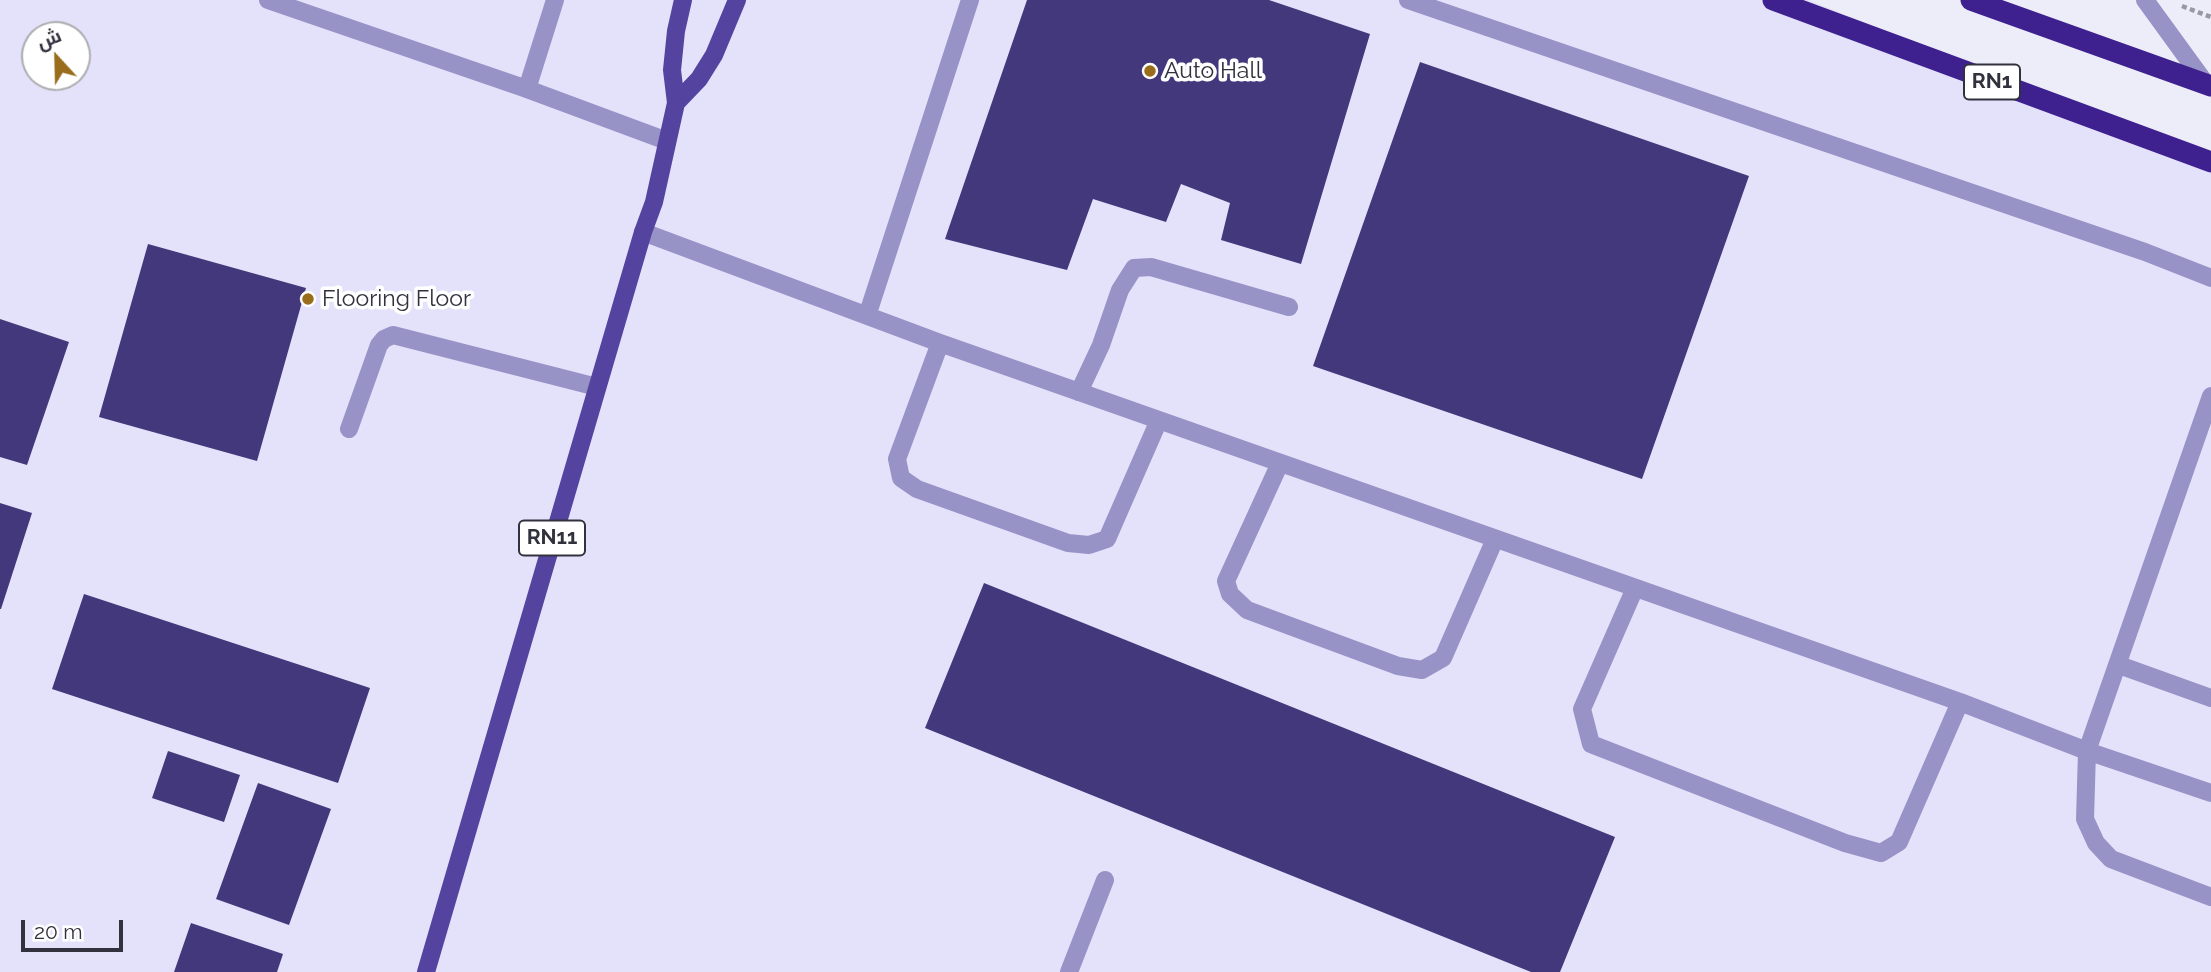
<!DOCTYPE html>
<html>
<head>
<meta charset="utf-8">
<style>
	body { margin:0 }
	#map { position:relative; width:2211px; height:972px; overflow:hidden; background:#ededfa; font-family:Raleway,Cairo,sans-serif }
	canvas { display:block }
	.north { position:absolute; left:21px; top:21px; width:70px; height:70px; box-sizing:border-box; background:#fff; border:2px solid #adadb2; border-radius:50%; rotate:338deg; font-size:19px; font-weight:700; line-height:28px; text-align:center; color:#32313e }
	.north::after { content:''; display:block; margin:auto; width:24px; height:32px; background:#996d1c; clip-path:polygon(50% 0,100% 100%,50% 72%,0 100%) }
	.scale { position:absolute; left:21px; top:920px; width:102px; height:32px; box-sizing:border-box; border:4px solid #32313e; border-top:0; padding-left:9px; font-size:21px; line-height:24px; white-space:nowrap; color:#32313e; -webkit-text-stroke:5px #fff; paint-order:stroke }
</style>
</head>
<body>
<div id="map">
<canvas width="2211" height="972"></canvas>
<div class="north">ش</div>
<div class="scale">20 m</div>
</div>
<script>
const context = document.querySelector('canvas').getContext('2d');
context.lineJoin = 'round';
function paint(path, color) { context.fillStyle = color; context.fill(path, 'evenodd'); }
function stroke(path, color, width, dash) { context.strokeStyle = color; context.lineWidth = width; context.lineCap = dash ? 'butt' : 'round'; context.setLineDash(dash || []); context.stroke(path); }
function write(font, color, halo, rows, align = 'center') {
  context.font = font + ' Raleway,sans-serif'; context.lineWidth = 7; context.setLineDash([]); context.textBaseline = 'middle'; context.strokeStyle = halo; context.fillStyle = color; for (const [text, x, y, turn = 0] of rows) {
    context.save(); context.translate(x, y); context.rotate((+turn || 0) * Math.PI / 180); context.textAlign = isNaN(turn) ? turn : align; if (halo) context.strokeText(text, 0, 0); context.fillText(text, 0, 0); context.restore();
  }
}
paint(new Path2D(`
	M0,0H1809L2211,162V972H0ZM35,35H77V77H35Z`), '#e3e2fa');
paint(new Path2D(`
	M1027,0H1269L1370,34L1301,264L1221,240L1230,203L1181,184L1166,222L1093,199L1067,270L945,239Z
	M1420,62L1749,176L1642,479L1313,366Z
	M148,244L306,288L257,461L99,417Z
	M0,319L69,342L27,465L0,457Z
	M0,503L32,513L1,609H0Z
	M984,583L1615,837L1560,972H1531L925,728Z
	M84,594L370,688L338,783L52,689Z
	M168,751L240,775L224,822L152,798Z
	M258,783L331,809L289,925L216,899Z
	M191,923L283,954L277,972H174Z`), '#43387b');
stroke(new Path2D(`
	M2182,6L2211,17`), '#9898a5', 4.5, [5, 3.5]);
stroke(new Path2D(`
	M2145,0L2206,84
	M527,89L555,0
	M1079,392L1101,345L1120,290L1134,268L1151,267L1289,307
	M349,429L379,345L384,339L393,335L597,387
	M1069,972L1105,880`), '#9793c7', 18);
stroke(new Path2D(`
	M268,0L527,89L667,141
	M1408,0L2145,252L2211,278
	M643,232L940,343L1960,702L2087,751L2211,793
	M867,316L970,0
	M940,343L897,459L901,478L917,489L1068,543L1089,545L1107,539L1159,420
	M2211,396L2087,751L2085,819L2096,843L2111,859L2211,897
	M1280,463L1226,581L1230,594L1247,610L1398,666L1422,670L1443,658L1495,539
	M1635,588L1582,709L1591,744L1845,843L1881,853L1899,842L1960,702
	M2119,665L2211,698`), '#9793c7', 18);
stroke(new Path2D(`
	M676,103L699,79L714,55L737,0
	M426,972L643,232L654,202L676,103L672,70L676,31L683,0`), '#54439f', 18);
stroke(new Path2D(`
	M1773,0L2211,162
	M1971,0L2211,86`), '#3f208f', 21);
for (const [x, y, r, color] of [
	[1150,71,7,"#996d1c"],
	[308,299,7,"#996d1c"]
]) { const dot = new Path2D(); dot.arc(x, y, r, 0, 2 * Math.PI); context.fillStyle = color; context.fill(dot); stroke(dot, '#fff', 2.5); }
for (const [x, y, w] of [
	[1992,82,56],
	[552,538,66]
]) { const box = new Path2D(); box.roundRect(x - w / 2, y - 17.5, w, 35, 5); context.fillStyle = '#fff'; context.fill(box); stroke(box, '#32313e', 2); }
write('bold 21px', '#32313e', null, [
	["RN1",1992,82],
	["RN11",552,538]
]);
write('23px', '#32313e', '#fff', [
	["Auto Hall",1164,71],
	["Flooring Floor",322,299]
], 'left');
</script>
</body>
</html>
